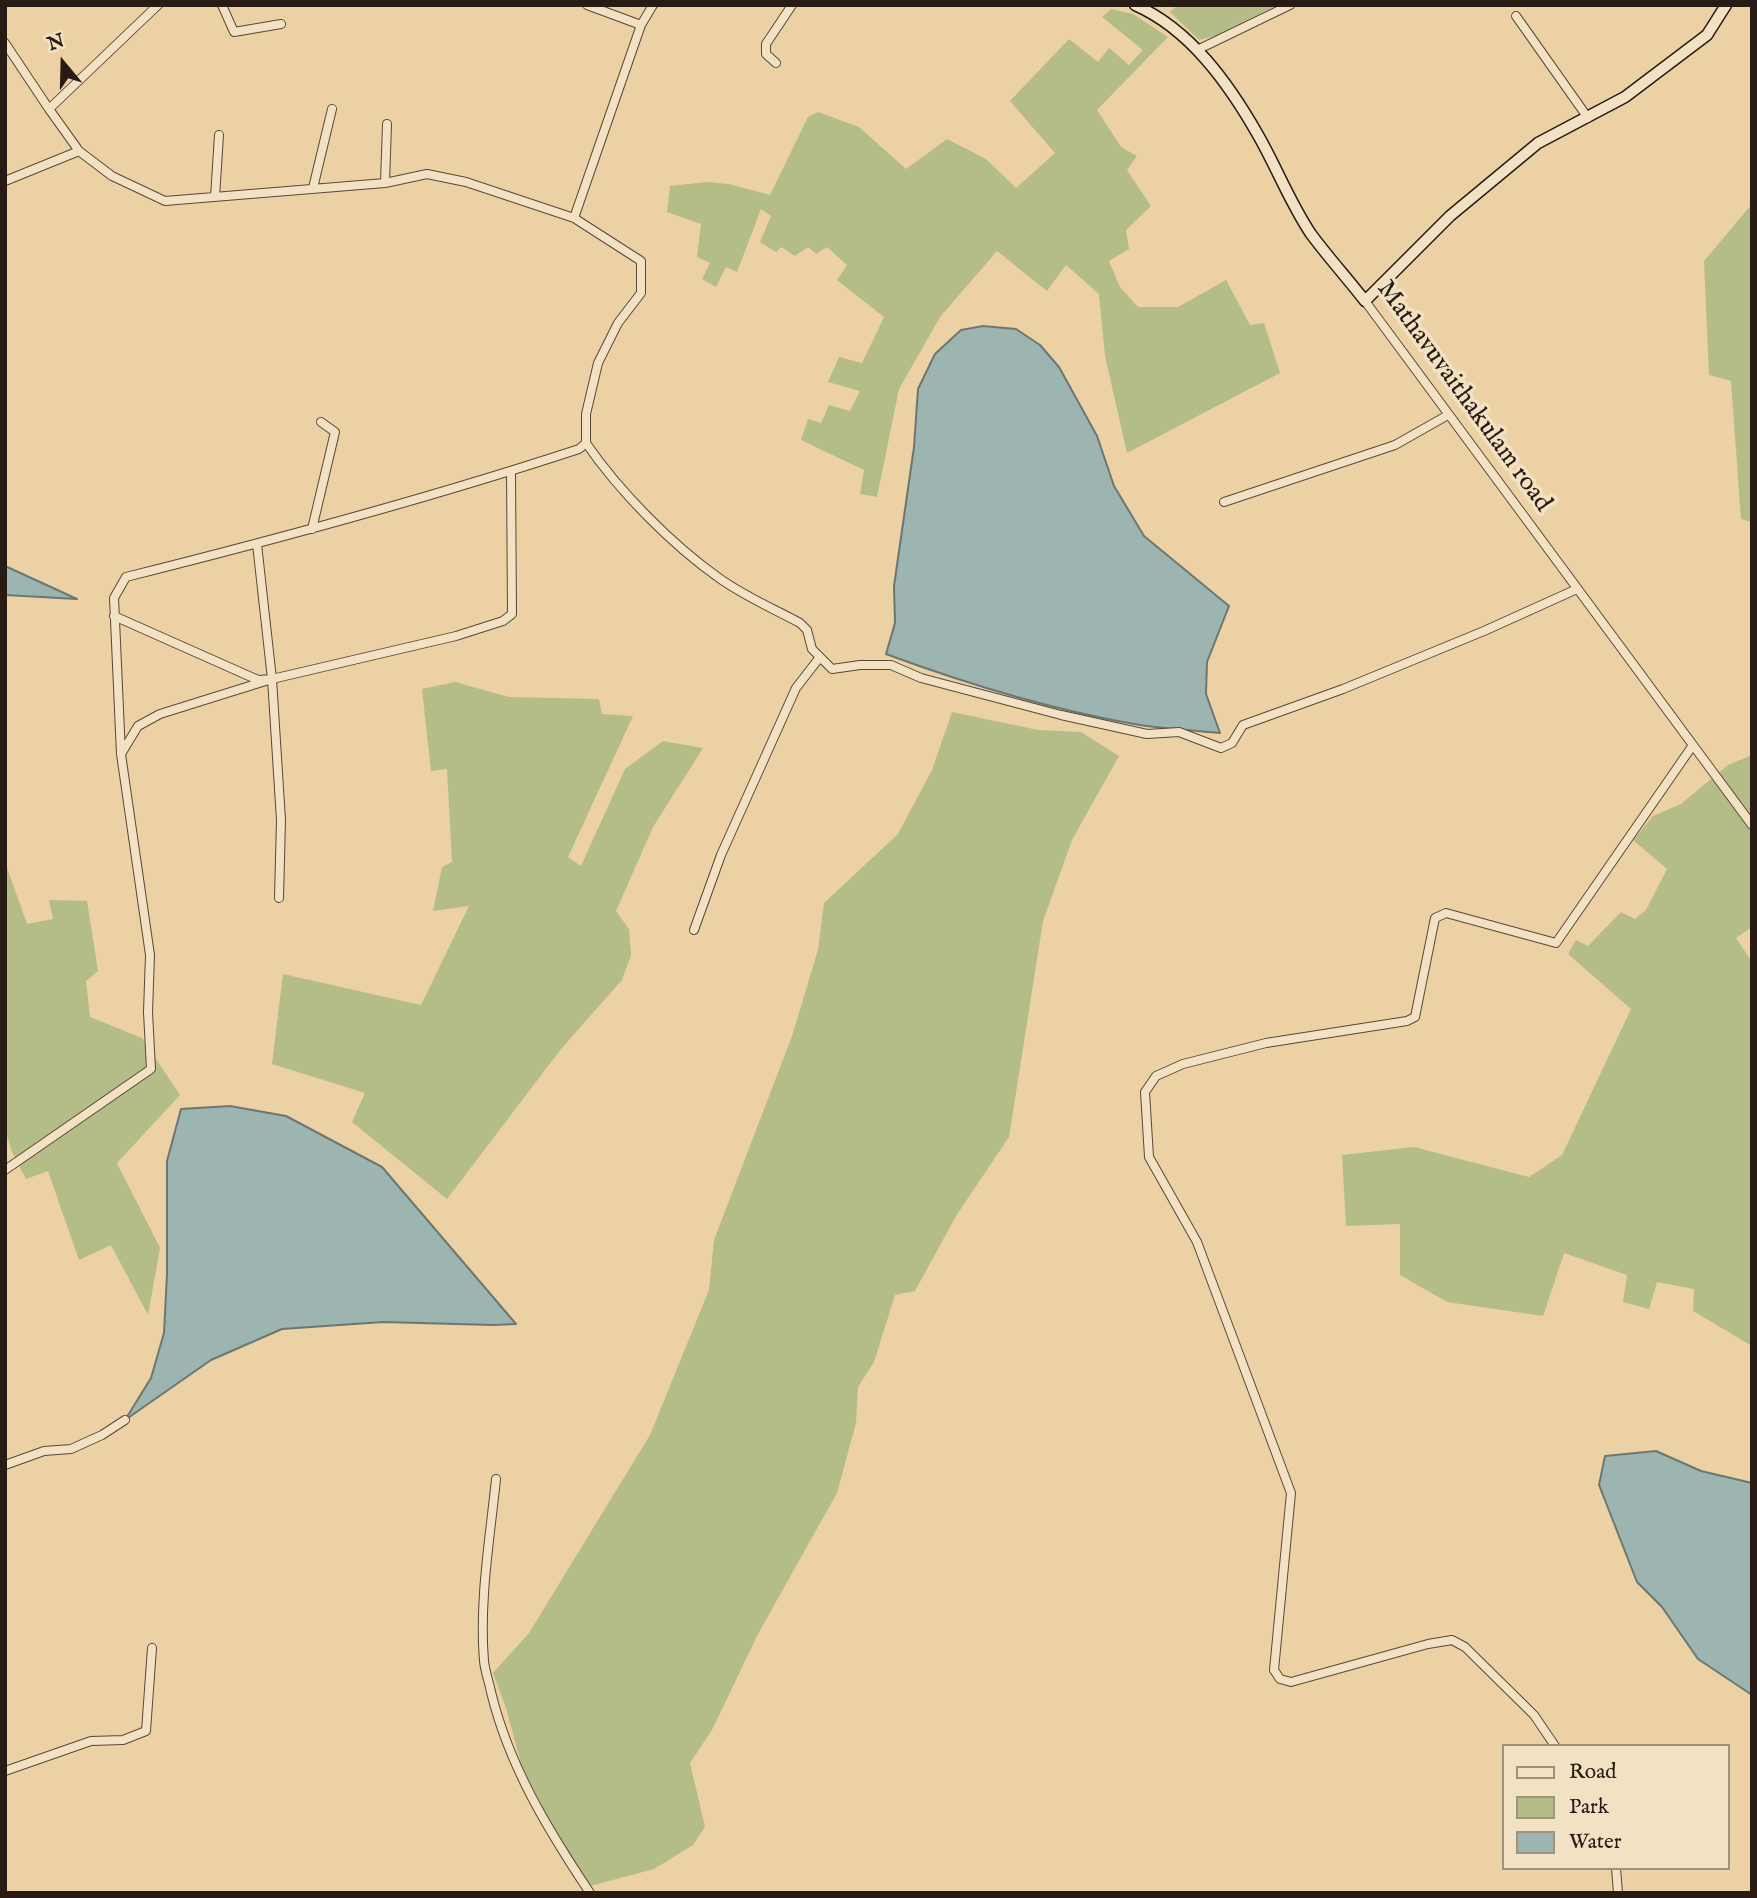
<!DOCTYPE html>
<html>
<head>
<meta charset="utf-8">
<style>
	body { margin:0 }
	#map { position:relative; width:1757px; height:1898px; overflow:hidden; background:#ecd1a4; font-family:"IM FELL English",serif }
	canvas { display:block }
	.frame { position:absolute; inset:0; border:7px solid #271b13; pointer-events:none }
	.legend { position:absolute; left:1502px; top:1744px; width:228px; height:126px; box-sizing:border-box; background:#f3e1c4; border:2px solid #a1927d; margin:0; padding:9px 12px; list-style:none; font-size:21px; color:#271b13 }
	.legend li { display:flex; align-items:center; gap:14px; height:35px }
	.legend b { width:35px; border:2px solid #a1927d }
	.north { position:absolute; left:28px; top:28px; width:70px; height:70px; -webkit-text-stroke:5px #f3e1c4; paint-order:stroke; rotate:341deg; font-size:19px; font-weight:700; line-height:28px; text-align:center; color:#271b13 }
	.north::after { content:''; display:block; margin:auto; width:24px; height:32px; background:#271b13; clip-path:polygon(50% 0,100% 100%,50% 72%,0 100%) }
</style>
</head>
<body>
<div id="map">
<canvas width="1757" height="1898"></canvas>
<div class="frame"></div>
<ul class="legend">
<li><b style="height:9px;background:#f3e1c4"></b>Road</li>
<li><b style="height:19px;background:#b4bc88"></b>Park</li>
<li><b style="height:19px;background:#9cb5b0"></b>Water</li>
</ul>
<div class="north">N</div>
</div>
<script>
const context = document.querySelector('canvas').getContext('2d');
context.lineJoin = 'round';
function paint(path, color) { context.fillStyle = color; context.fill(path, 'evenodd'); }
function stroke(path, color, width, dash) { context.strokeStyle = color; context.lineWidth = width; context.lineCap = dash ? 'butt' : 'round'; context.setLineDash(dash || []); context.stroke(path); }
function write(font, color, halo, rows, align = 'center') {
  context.font = font + ' "IM FELL English",serif'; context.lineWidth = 7; context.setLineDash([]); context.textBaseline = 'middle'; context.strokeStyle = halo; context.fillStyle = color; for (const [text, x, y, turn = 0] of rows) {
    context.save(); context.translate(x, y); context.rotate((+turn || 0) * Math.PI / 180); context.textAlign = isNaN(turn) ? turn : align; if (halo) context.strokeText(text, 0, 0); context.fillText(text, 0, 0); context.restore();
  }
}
paint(new Path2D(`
	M1178,5H1277L1214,36L1199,40L1170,12Z
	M1111,9L1133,14L1168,37L1097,110L1121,147L1137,156L1127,170L1151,206L1126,230L1129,249L1109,261L1120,287L1138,307H1178L1226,280L1250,325L1264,323L1280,373L1127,453L1105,356L1099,294L1066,265L1047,291L997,251L940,317L899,389L877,497L860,494L864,470L801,440L808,419L821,423L829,405L850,411L860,391L828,382L839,357L862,363L884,317L837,280L847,265L827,247L816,254L808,247L795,256L781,247L776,252L760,242L771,216L761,209L737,272L726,267L716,287L702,279L710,263L697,257L701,224L667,212L670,186L707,182L729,184L770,195L808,117L818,112L859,127L906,169L947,139L986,159L1016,188L1055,153L1010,101L1069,39L1098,62L1109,48L1129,65L1143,50L1102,17Z
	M1752,204V522L1741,519L1731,381L1709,375L1704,261Z
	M455,682L509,697L599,699L602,714L633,716L568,857L581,866L625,769L663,741L703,748L653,827L616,911L629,929L631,955L622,980L561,1049L447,1199L352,1122L365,1093L272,1064L283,974L421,1005L469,906L433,911L442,867L452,862L447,769L431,771L422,689Z
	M952,712L1038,730L1081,732L1119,756L1072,840L1043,921L1009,1137L956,1216L915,1291L895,1295L874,1362L858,1387L856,1423L837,1493L758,1634L712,1730L690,1763L705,1827L693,1845L654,1869L590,1886L563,1846L522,1767L506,1708L493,1673L529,1633L650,1435L709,1290L714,1240L792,1036L818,950L824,903L898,834L932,770Z
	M1752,755V927L1736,938L1752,962V1346L1693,1311L1694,1289L1657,1282L1649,1309L1623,1302L1627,1275L1564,1253L1543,1316L1447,1302L1400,1275V1224L1346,1226L1342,1155L1414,1147L1529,1177L1562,1155L1631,1009L1568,954L1576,940L1588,946L1621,912L1635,919L1646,910L1667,869L1633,840L1653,816L1681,804L1728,765Z
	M5,862L27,924L53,919L49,900L87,901L98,971L86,981L90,1017L142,1038L180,1095L117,1163L160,1248L148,1315L111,1245L79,1260L48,1171L26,1179L12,1152L5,1129Z`), '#b4bc88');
const water = new Path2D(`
	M983,326L1016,329L1040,345L1059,367L1097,436L1114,486L1144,536L1229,606L1207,662L1206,694L1220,733C1191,730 1162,729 1134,724C1048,709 967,684 886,654L895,623L894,586L914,447L918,389L935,354L961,330Z
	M5,566L77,599L5,595Z
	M230,1106L286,1116L382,1167L516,1324L493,1325L383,1322L282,1329L211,1360L125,1420L151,1378L164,1333L167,1274V1161L181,1109Z
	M1656,1451L1701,1471L1752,1483V1695L1698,1659L1662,1607L1637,1582L1599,1485L1605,1456Z`);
paint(water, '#9cb5b0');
stroke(water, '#6d7771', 2);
const street = new Path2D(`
	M222,5L234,32L281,24
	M587,5L641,25
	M1516,16L1588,118
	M5,43L49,109
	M1197,50L1290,5
	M776,63L766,54V44L792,5
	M79,151L49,109L158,5
	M5,181L79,151L112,176L165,201L385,183L427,174L466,182L574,218L641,25L653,5
	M385,183L387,124
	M313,188L332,109
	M215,197L219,135
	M1365,301L1752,825
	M586,443C619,491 671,544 719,578C744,596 774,609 800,623L807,630L812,649L832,669L860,665H891L921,678L1061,715L1147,734L1179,732L1221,748L1232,743L1243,725L1343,689L1484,631L1577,589
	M1224,502L1395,445L1448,415
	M312,529L335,432L321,422
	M114,616L258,680L272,679L456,636L503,621L512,614L511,471
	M272,679L281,820L279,898
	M121,754L138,726L160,714L272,679L257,544
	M694,930L721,855L796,688L820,657
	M5,1170L151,1069L148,1012L150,955L121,754L114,598L126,577C278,539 430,498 579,449L586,443V414L598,363L618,323L641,293V261L574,218
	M5,1465L44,1451L71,1449L102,1435L125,1420
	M496,1479C490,1538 479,1601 484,1661C485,1671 489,1682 491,1692C509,1766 548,1830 590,1893
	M1555,1746L1534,1715L1465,1647L1452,1640L1428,1644L1291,1682L1280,1679L1274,1670L1291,1493L1197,1242L1149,1157L1145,1092L1156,1076L1183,1064L1266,1043L1407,1021L1415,1017L1435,918L1446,913L1556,943L1693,745
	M5,1771L91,1741L123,1740L146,1731L152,1648
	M1616,1868L1618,1893`);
const secondary = new Path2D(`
	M1135,5C1190,29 1229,84 1258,135C1277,168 1290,203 1311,234C1328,257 1348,279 1365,301L1450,216L1538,143L1625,97L1707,35L1726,5`);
stroke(street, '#584837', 10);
stroke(secondary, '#271b13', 13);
stroke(street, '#f3e1c4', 8);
stroke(secondary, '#f3e1c4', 10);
write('26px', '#271b13', '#f3e1c4', [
	["Mathavuvaithakulam road",1463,397,54]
]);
</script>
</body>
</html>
